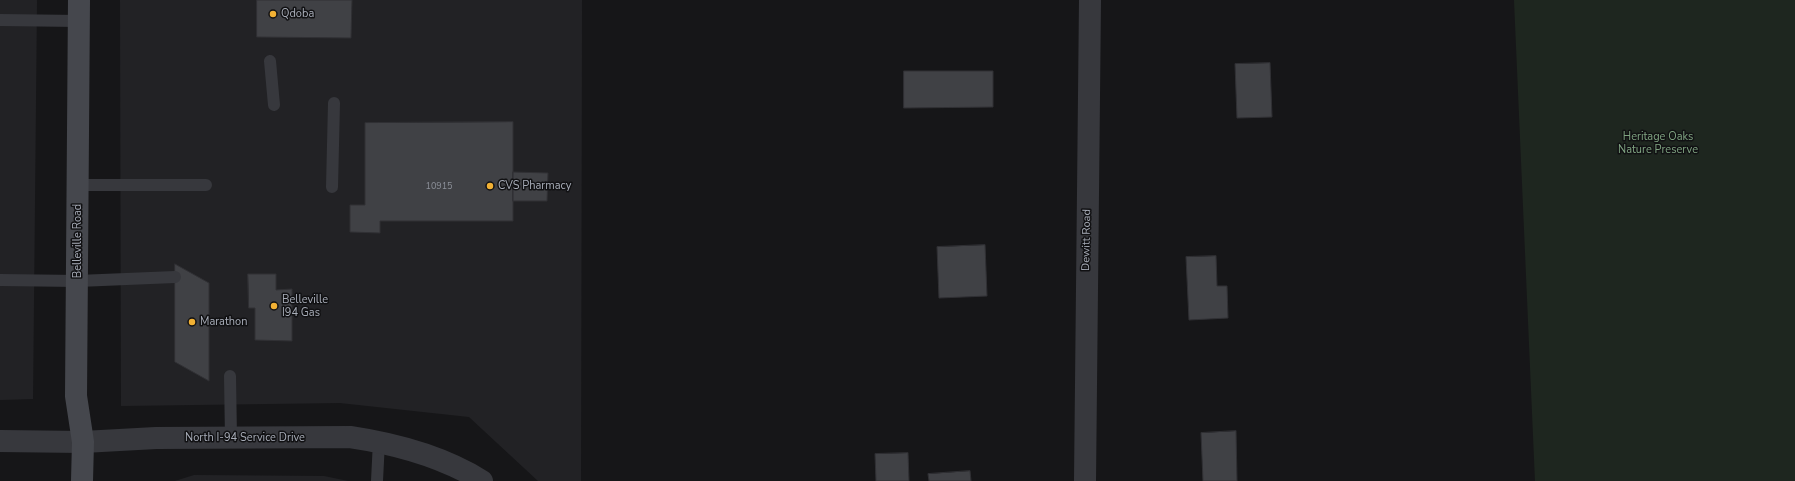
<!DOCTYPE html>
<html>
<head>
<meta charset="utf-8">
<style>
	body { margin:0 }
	canvas { display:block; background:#161618 }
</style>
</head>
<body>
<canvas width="1795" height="481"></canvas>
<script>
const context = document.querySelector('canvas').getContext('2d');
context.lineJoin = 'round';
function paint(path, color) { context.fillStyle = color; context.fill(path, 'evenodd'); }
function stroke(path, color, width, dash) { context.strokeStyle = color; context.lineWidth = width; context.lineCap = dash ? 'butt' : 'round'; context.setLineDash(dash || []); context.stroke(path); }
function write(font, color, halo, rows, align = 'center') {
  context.font = font + ' "Nunito Sans",sans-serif'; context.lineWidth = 3; context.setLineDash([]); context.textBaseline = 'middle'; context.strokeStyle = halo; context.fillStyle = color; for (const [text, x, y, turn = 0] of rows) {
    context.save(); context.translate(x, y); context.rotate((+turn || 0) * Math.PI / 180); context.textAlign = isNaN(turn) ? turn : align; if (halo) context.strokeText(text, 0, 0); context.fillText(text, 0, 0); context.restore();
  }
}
paint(new Path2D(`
	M0,0H37L33,399L0,400Z
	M120,0H582L581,481H538L469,417L340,403L121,406Z
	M194,475L324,476L348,481H175Z`), '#222225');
paint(new Path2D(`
	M1514,0H1795V481H1535Z`), '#1e261f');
const building = new Path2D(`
	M257,0H352L351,38L257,37Z
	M1270,63L1272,117L1237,118L1235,64Z
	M904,71H993V107L904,108Z
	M513,122V221H380V233L350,232V205H365V123Z
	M513,172L548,173L547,201H513Z
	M985,245L987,296L939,298L937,247Z
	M1216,256L1217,286H1227L1228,318L1189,320L1186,257Z
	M175,264L209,283V381L175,362Z
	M248,274H276V290L292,289V341L255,340V308H249Z
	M1236,431L1237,481H1203L1201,433Z
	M908,453L909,481H876L875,454Z
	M970,471L971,481H929L928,474Z`);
paint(building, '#404145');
stroke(building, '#303034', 1);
stroke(new Path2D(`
	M0,20L79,21
	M270,61L274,105
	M77,185H206
	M332,187L334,103
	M0,280L78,281L175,277
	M230,376L231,438
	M377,481L379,441`), '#37383d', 12);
stroke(new Path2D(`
	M1085,481L1090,0`), '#37383d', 22);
stroke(new Path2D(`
	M0,441L83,442L156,438L350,437C397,444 442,456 482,481`), '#37383d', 22);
stroke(new Path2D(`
	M79,0L76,396L83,442L82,481`), '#45474d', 22);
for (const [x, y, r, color] of [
	[273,14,4,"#f2b134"],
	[490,186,4,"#f2b134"],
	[274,306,4,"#f2b134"],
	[192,322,4,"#f2b134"]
]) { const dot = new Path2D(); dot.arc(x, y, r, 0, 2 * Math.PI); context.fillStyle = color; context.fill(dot); stroke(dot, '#111113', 1.5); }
write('9px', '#8e929b', null, [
	["10915",439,187]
]);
write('11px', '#a8adb8', '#111113', [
	["Qdoba",281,14],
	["CVS Pharmacy",498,186],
	["Belleville",282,300],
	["I94 Gas",282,313],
	["Marathon",200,322]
], 'left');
write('11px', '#7fa381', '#111113', [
	["Heritage Oaks",1658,137],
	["Nature Preserve",1658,150]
]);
write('11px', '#a8adb8', '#111113', [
	["Dewitt Road",1087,240,-89],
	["Belleville Road",78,241,-90],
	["North I-94 Service Drive",245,438]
]);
</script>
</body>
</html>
